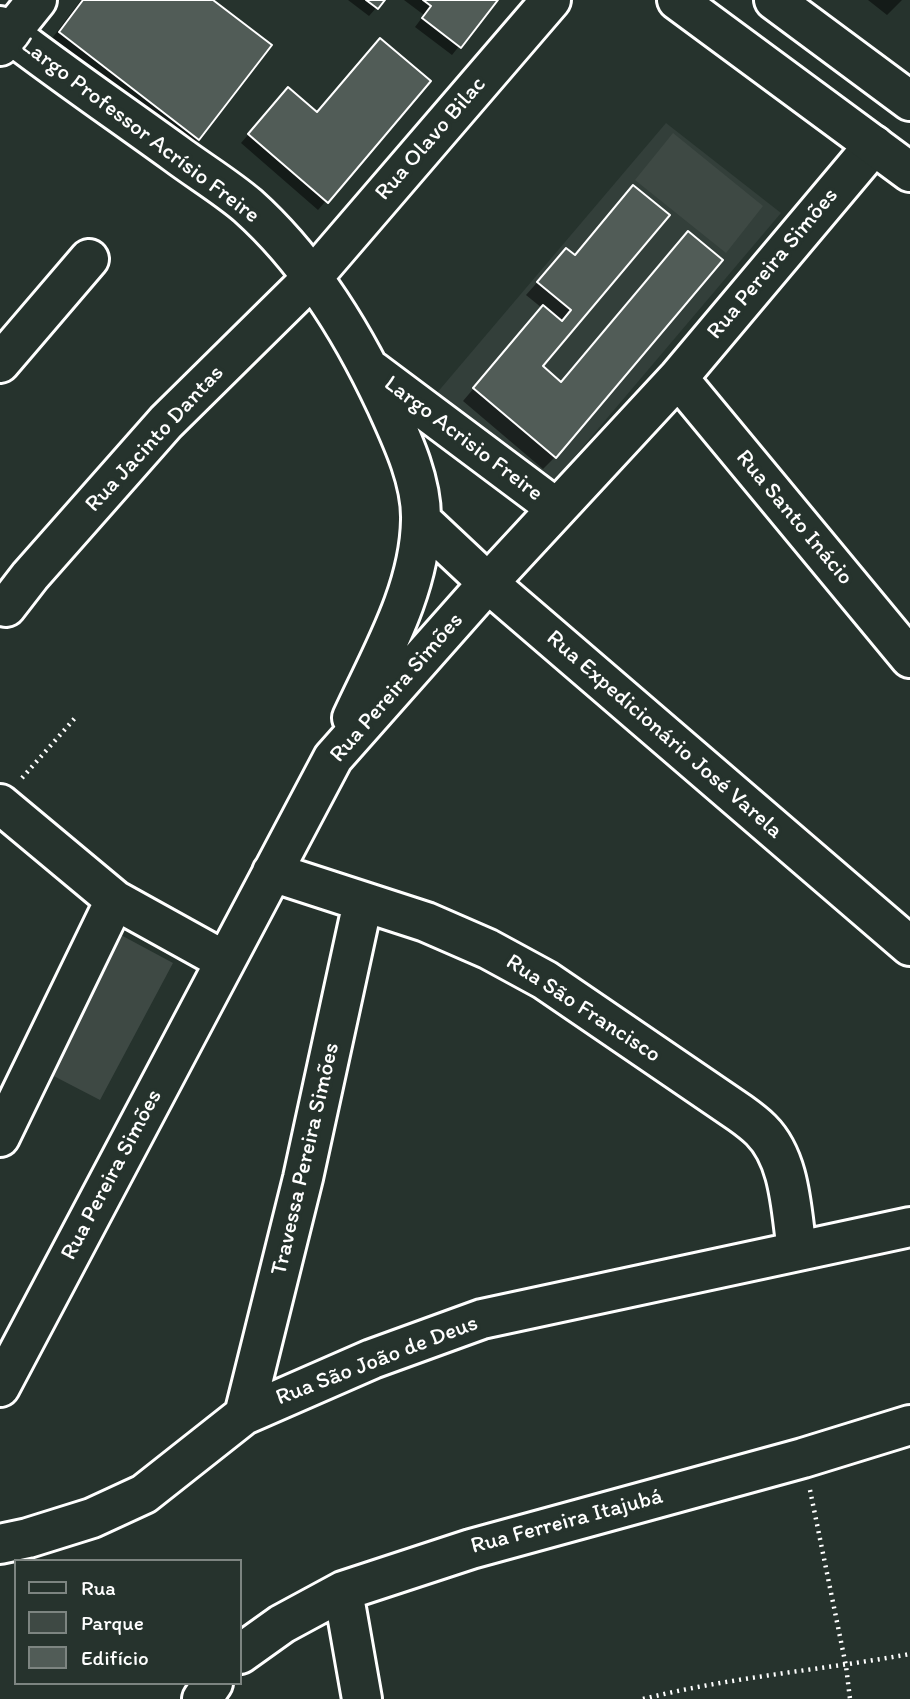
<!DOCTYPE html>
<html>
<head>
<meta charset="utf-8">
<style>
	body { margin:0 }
	#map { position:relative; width:910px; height:1699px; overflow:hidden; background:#26332d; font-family:Itim,sans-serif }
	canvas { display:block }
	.legend { position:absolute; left:14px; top:1559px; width:228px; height:126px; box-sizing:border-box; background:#26332d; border:2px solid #7d8581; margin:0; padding:9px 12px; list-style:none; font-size:21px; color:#fff }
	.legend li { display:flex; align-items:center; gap:14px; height:35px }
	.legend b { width:35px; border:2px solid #7d8581 }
</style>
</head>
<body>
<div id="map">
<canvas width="910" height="1699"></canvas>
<ul class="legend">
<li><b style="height:9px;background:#26332d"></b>Rua</li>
<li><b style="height:19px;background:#3e4944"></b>Parque</li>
<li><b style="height:19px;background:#515c57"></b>Edifício</li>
</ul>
</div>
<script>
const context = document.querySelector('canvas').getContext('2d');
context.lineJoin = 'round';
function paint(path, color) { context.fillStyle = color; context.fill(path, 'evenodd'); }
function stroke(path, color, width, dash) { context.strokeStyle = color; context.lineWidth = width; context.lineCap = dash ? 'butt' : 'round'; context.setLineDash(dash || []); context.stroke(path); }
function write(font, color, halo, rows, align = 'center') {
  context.font = font + ' Itim,sans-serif'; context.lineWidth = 7; context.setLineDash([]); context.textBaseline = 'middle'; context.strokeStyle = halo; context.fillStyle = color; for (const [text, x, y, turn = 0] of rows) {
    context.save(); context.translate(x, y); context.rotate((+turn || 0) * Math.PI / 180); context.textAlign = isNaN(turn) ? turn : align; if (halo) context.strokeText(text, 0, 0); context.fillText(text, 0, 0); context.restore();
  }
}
paint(new Path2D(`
	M666,123L781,213L553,482L436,394Z`), '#333f3a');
paint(new Path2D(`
	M673,133L763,206L726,253L635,180Z
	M119,934L173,963L100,1100L46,1072Z`), '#3e4944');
paint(new Path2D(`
	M81,0H210L198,139L182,154L44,49Z
	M348,0H383L369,16Z
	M404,0H496L452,55L415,27L424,15Z
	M868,0H902L887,15Z
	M429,81L318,210L241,143L280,98L316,114Z
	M633,188L667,215L540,366L560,383L676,245L555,457L543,469L463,401L542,308L526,295L566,250L574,256Z`), '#0007');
const building = new Path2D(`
	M83,0H213L272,45L199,140L59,32Z
	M366,0H385L378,9Z
	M423,0H498L461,48L422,18L431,6Z
	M380,38L431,81L328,203L248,134L288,87L317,112Z
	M633,185L670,215L543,366L561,382L688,231L723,260L556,458L473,388L543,305L562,321L571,310L537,282L566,248L575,255Z`);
paint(building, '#515c57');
stroke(building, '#fff', 2);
const minor = new Path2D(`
	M0,26C57,70 117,111 175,153C199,171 226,187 248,206C307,259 353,333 386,404C402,439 422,481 421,520C420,590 380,657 352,718
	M0,46L37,0
	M0,363L89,259
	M373,371L556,508
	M678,378L910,658
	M421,520L488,583L910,946
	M6,607L30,576L166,422L312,278L551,0
	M0,804L115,900
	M272,872L426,922L488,949L545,980L740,1113C747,1118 755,1124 761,1130C791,1160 791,1211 797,1250
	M0,1137L115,900L225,961
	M0,1387L333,758L488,583L678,378L874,145
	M244,1415L303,1178L363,902
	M0,1544L28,1538L92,1518L144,1494L244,1415L372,1359L482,1319L910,1227
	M343,1591L362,1699
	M240,1654L282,1624L343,1591L471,1549L803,1458L910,1425
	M202,1699L213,1683`);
const major = new Path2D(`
	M677,0L910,172
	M774,0L910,101`);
stroke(minor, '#fff', 44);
stroke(major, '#fff', 44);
stroke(new Path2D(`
	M22,778L75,718
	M810,1490L846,1666L850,1699
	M643,1699C730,1677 822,1670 910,1654`), '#fff', 4.5, [2, 5]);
stroke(minor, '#26332d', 38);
stroke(major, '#26332d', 38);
write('23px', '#fff', '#26332d', [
	["Largo Professor Acrísio Freire",140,131,37],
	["Rua Olavo Bilac",431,139,-49],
	["Rua Pereira Simões",773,264,-50],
	["Rua Jacinto Dantas",155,439,-47],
	["Largo Acrisio Freire",463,439,37],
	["Rua Santo Inácio",794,518,50],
	["Rua Pereira Simões",397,688,-49],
	["Rua Expedicionário José Varela",664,735,41],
	["Rua São Francisco",583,1009,33],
	["Travessa Pereira Simões",306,1159,-77],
	["Rua Pereira Simões",112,1175,-62],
	["Rua São João de Deus",377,1361,-21],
	["Rua Ferreira Itajubá",567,1522,-15]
]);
</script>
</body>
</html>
